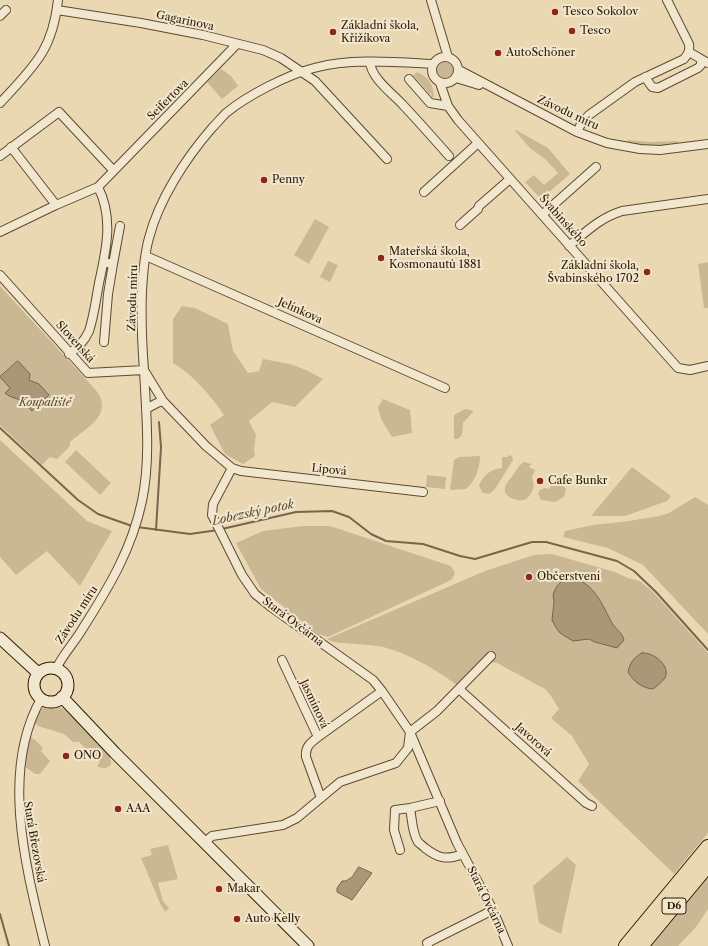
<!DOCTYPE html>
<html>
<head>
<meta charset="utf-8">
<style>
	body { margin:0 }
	canvas { display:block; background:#ead8b3 }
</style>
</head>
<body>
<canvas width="708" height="946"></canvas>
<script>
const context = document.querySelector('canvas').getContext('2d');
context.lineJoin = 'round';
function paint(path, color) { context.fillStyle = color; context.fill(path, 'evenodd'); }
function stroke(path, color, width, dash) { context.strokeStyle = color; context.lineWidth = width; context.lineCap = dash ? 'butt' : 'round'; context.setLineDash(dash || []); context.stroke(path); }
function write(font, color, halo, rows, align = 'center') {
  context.font = font + ' "Libre Caslon Text",serif'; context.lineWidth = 4; context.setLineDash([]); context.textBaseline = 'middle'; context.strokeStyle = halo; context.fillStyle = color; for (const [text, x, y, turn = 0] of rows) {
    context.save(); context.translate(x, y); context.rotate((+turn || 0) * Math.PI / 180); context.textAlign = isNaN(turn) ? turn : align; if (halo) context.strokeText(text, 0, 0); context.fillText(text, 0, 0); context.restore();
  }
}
paint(new Path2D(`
	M437 70a8 8 0 1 1 16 0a8 8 0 1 1-16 0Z
	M221,69L231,76L238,86L222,99L207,82Z
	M417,72C429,77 433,84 434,97H432L431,93L428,94L429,97L428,92L413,75Z
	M516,130L548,148L570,174L541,199L525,182L534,175L544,185L558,173L545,159L531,149L515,131Z
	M627,140L650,142L678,141L680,145L647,146L628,143Z
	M315,219L329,227L309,264L294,255Z
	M328,261L338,265L330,282L320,277Z
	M708,262V308H704L698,264Z
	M0,286L94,388C116,413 88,427 70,442V446L57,459L50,457L42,465L0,425Z
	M182,306L195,308L228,324L233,351L248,373L259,371L263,359L290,364L306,370L323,379L295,407L272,402L249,421L256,435L254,450L255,456L243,464L225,454L210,425L224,415C213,398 191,373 173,363V319Z
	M383,399L410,410L412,433L392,437L381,419L378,407Z
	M465,409L474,411L463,423L462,435L458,439H454V415Z
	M0,440L87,521L112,531L80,586L47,551L16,575L0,557Z
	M76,450L111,483L100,495L65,462Z
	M508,455L512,456L513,460L495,489C491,494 488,495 482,492L479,485C484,475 490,469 502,468V457H508Z
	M480,456C480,468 475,482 466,489L450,490L454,460L459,457Z
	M524,462L531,464L529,467L535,470L532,477L534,486C532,491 530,497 526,499C519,503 502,497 505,487C506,483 511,478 514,474C517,469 519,465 524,462Z
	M632,467L671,496L667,501L625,516H591Z
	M427,475L446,477L445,489L426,487Z
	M553,481L559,484L561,481L563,482L562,484L566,489L564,497L555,502L541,500L538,494L540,490L545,488L549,489Z
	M695,497L708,505V634L643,565L608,548L563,537L565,531L593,525L629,521L659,516L669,513Z
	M303,526H330L451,566L455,573L452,579L447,582L328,637L318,634L261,589L236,543L263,531Z
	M552,554L615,572L628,578L640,581L654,593L708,653V833L674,874L578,781L589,764L572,736L551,718L559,709L551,696L545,689L497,663L490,662L457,685C434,669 411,654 383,647C367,644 349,644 333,642L327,639L485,571L534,555Z
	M49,705L57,706L65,710L112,756L109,759L111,760V765C106,769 102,769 97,766L100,762L79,742H73L64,734L38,726L32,721L44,707Z
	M28,737C35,738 38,743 43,748L41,751L50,761L40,774H35L23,765Z
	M168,845L178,879L158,883L163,901L169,908L165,912L160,903L141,858L152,855L150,849Z
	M567,857L576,865L561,934L539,923L533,886Z
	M708,878V909L696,927L678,946H652Z`), '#cab895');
const water = new Path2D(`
	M18,361L30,374L29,380L39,384L49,395L32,411L23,401L9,396L5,393L10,388L0,377Z
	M572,578C595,583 602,605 612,623C616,630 622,632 624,640L617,648L595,642L589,639L573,641L560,633L555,626L552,620L554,602L553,594L557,586L561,582L565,579Z
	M642,653C654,652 671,666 665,678C662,682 657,686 653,689C642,688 634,682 628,672C630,663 633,658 642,653Z
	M359,867L372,873L352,900L337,892V888L342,881H346L352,877Z`);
paint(water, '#aa9777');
stroke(water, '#796549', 1);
stroke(new Path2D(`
	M0,428L78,500L98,514L132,526
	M137,527L190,534L218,530
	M222,529L296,512L332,511L349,517L371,534L386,541L423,544L460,556L475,559L532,542H546L617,561L634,571L656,592L708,650
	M156,530L161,447L159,422
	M0,914L9,946`), '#796549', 2);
const street = new Path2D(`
	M431,0L448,57
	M57,10L141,23L203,35L263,50L281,58L315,81L387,159
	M0,16L6,10
	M689,52L708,63
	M432 70a13 13 0 1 1 26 0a13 13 0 1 1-26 0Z
	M370,62C371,78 393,94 403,105C419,122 434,139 449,156
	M459,70L577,132L607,143L640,149L660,150L708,144
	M645,77L652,87L658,88L698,68L701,65V60
	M456,78L479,85
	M409,79L430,103L448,106
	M440,83L448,106L458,120L678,368L690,370L708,366
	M0,103C14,88 31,71 42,53C51,38 56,18 58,0
	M577,132L581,124L589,115L635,82L684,59C688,54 690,51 689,44L667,0
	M11,147L56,205
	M0,156L59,112L113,170
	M424,192L478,143
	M542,215L596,167
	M460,225L478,209L479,206L510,179
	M0,232L56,205L98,187L237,44
	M569,246C587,231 600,218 622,211L708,199
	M146,256L445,388
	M108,263L113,264L120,226
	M0,275L88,373L144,370L163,401L206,446L232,468L241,471L423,492
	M104,342L108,294L113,264
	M69,354C78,347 84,342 89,331C94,316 96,299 99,283C106,251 114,218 98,187
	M146,409L157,403L163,401
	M232,468L213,504L212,515L242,575L255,594L271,607L373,680L382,691L410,732L457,843L493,910L508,946
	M282,660L318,737C310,743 305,747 306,757L321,798
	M56,669C63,654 75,642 83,628C109,587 132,549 142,501C151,458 146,413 144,370C142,344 141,317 142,291C143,274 144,255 149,238C159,199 186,158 212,128C217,123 221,118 226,113C248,95 287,75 314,68C349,58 396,62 433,64
	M459,689L586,803L592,806
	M41,699C0,771 26,868 45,946
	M318,737L382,691
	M440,801L410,808C412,818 412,833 418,842C420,844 423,846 425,848C439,859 447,860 463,854
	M205,842L212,836L283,825L297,818L340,782L396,763L408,748L410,732L437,711L491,656
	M400,850L394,830L395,810L410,808
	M428,946L427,943L493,910`);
const secondary = new Path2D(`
	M0,638L38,673
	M34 685a17 17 0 1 1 34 0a17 17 0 1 1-34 0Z
	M62,697L115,753L308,946`);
const highway = new Path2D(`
	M626,946L708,847
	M641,946L708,865`);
stroke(street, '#5e4a2f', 10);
stroke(secondary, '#2f1a03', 13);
stroke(highway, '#2f1a03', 16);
stroke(street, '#f1e6ce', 8);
stroke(secondary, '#f1e6ce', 11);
stroke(highway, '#ead8b3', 14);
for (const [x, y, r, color] of [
	[555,12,4,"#8f2418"],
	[572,31,4,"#8f2418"],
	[333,32,4,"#8f2418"],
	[498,53,4,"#8f2418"],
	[264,180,4,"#8f2418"],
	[381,258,4,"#8f2418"],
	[647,272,4,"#8f2418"],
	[540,481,4,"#8f2418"],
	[529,577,4,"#8f2418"],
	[66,756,4,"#8f2418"],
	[118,809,4,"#8f2418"],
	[219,889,4,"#8f2418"],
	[237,919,4,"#8f2418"]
]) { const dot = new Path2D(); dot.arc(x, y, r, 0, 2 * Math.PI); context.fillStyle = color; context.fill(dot); stroke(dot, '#f1e6ce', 1.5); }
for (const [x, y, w] of [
	[674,906,24]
]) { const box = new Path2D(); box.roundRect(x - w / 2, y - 8, w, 16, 3); context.fillStyle = '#f1e6ce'; context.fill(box); stroke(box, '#2f1a03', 1); }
write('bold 10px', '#2f1a03', null, [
	["D6",674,906]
]);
write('11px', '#2f1a03', '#f1e6ce', [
	["Tesco Sokolov",563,12],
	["Základní škola,",341,26],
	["Křižíkova",341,39],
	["Tesco",580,31],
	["AutoSchöner",506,53],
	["Penny",272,180],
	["Mateřská škola,",389,252],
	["Kosmonautů 1881",389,265],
	["Základní škola,",639,266,"right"],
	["Švabinského 1702",639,279,"right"],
	["Cafe Bunkr",548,481],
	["Občerstvení",537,577],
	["ONO",74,756],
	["AAA",126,809],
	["Makar",227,889],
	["Auto Kelly",245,919]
], 'left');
write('11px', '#2f1a03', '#f1e6ce', [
	["Gagarinova",185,21,12],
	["Seifertova",168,100,-45],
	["Závodu míru",568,113,25],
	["Švabinského",563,221,48],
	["Závodu míru",133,298,-88],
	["Jelínkova",300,311,24],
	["Slovenská",75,342,48],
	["Lipová",329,470,6],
	["Závodu míru",77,615,-57],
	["Stará Ovčárna",293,622,37],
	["Jasmínová",314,704,65],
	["Javorová",533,740,42],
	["Stará Březovská",34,842,80],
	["Stará Ovčárna",486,900,64]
]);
write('italic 11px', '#5e492f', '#f1e6ce', [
	["Koupaliště",45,403]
]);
write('italic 12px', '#604c31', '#f1e6ce', [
	["Lobezský potok",253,513,-12]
]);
</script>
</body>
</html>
